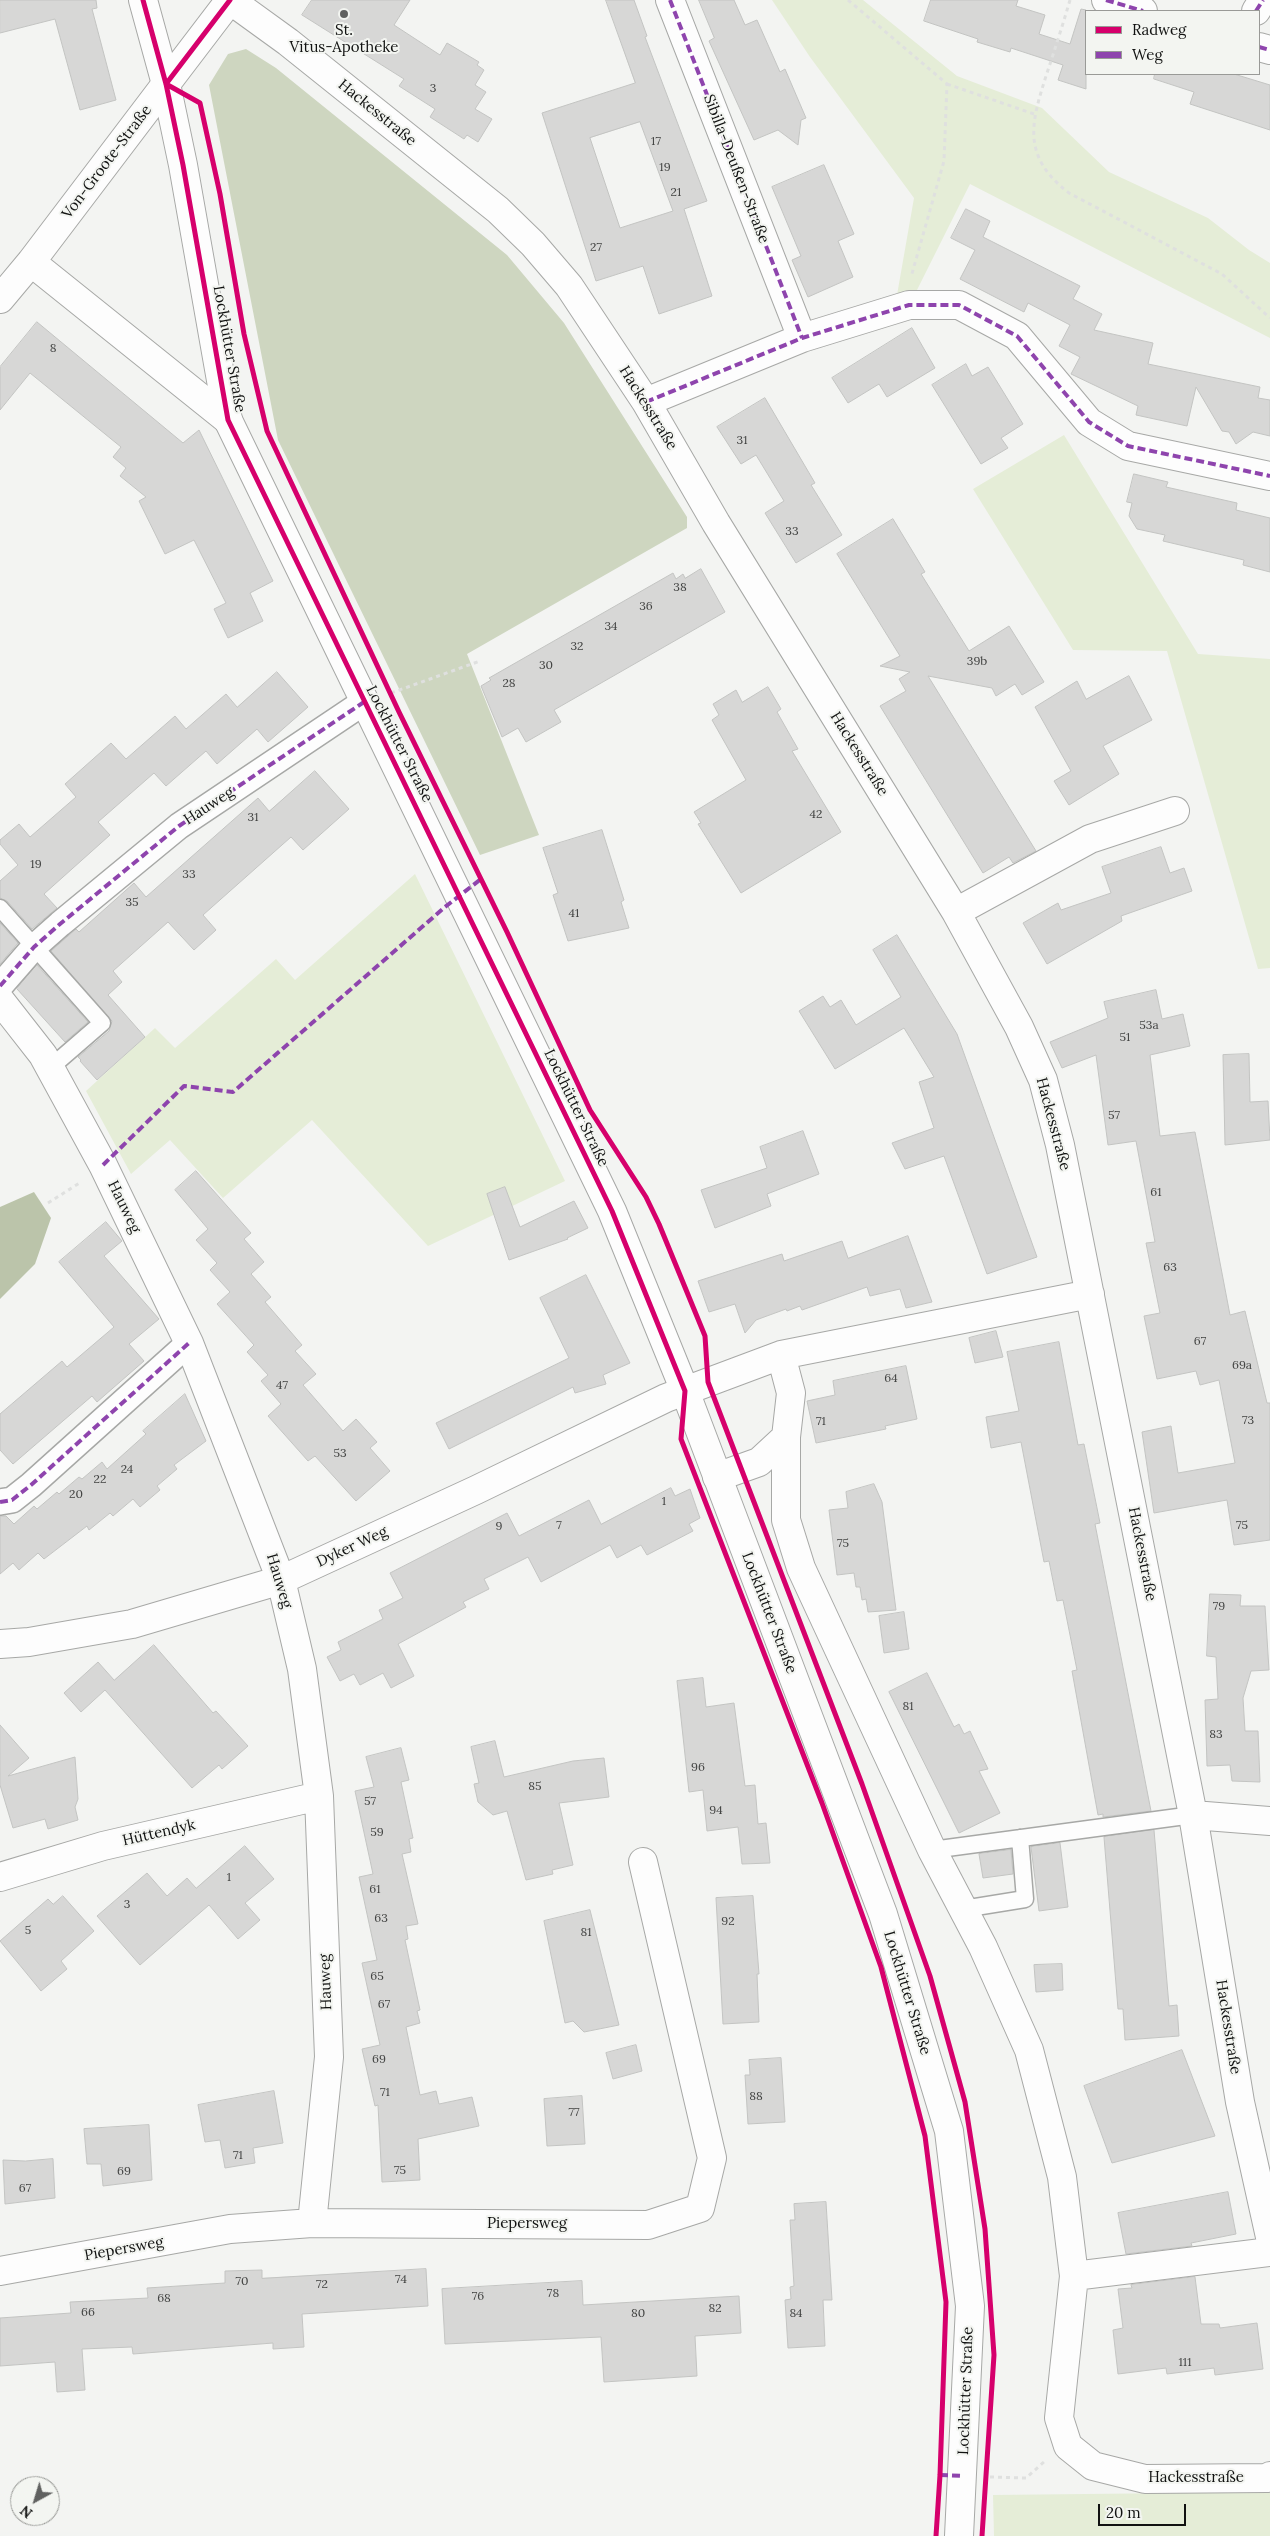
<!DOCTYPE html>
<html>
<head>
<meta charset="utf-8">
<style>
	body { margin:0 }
	#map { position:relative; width:1270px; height:2536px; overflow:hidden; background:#f3f4f2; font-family:Lora,serif }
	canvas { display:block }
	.legend { position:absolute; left:1085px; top:10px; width:175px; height:65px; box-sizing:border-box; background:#f3f5f1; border:1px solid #999a97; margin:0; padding:6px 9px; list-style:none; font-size:15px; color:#111211 }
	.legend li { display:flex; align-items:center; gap:10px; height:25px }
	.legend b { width:25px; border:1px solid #999a97 }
	.north { position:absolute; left:10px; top:2476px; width:50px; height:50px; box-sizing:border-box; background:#f3f5f1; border:1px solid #999a97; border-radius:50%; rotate:219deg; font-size:14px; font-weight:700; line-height:20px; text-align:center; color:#111211 }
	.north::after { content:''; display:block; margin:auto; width:18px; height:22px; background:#606160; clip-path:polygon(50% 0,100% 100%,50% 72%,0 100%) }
	.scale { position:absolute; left:1098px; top:2504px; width:88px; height:22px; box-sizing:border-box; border:2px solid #111211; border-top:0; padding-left:6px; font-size:15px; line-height:18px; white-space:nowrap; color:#111211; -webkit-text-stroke:4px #f3f5f1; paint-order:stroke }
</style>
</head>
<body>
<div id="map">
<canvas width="1270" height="2536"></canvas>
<ul class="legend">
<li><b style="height:6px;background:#d6006c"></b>Radweg</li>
<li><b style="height:6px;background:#8e44ad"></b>Weg</li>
</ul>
<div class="north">N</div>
<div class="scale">20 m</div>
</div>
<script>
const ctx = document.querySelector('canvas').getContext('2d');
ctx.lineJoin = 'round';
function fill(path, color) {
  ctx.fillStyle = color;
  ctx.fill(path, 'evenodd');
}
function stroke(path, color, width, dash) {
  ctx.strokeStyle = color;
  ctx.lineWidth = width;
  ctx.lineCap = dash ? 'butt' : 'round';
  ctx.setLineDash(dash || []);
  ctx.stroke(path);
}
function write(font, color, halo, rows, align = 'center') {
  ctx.font = font + ' Lora,serif';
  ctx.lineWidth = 4;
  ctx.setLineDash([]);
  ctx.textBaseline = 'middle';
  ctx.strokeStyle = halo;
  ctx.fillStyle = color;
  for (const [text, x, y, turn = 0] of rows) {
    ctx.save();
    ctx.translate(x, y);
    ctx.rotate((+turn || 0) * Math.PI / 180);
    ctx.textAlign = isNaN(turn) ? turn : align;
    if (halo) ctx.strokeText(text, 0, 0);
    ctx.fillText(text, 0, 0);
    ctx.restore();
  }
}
fill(new Path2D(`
	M772,0H863L957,76L1042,108L1109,172L1208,218L1249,250L1270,263V338L970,184L917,290L897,295L914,198L810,57Z
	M1064,435L1198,654L1270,659V968L1258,969L1167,651L1073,650L973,489Z
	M415,874L565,1181L428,1246L312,1120L223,1198L170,1140L131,1174L86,1091L155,1028L175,1048L276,959L295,980Z
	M1270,2492V2536H994L993,2495Z`), '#e5edd7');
fill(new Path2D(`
	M246,49L276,68L507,255L564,323L687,517V528L467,654L539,835L480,855L278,440L209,85L228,54Z`), '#ced6c0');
fill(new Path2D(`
	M34,1192L51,1218L35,1264L0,1299V1207Z`), '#bbc4aa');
const building = new Path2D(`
	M0,0H96L97,8L92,9L116,100L80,110L55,19L0,33Z
	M312,0H410L394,25L440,55L447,43L479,62L477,65L484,70L475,85L486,92L475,109L492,119L478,142L467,135L464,139L430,117L435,109L399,86L404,79L302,15Z
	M606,0H634L647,36L645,37L707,201L684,209L712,296L659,314L643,266L596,281L542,113L635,83ZM640,122L673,211L620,228L590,138Z
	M699,0H734L745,25L757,20L780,72L785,69L806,118L801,120L798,145L778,130L754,140L709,41L714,38Z
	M931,0H1018L1016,6L1045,15L1039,34L1070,44L1081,9L1086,10V89L1058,80L1063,65L1011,48L1010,52L977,42L978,39L924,21Z
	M1155,74H1234L1270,85V130L1190,104L1194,92L1154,79Z
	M824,165L854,234L838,241L853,277L808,297L792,260L801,256L772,187Z
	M966,209L990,221L983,237L1080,286L1073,299L1102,314L1094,330L1153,343L1148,364L1260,387L1258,398L1270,400V436L1253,432L1236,444L1229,432L1222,431L1196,387L1187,426L1136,415L1138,406L1071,374L1080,357L1059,346L1070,325L1028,303L1024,312L960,279L975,250L951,238Z
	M37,322L183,443L199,430L273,581L250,593L263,621L228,638L214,609L226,603L194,540L165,554L139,501L146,497L120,476L126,468L113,457L121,447L30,373L0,410V367Z
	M912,328L935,368L887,397L879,384L848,403L832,378Z
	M966,364L972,376L988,367L1023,424L1001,438L1008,448L981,464L932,385Z
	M765,398L815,483L811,485L842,535L796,563L765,513L784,501L756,455L741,464L717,427Z
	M1134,474L1168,482L1166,487L1237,503L1236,510L1270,518V572L1243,565L1244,560L1163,541L1165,535L1137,529L1129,516L1132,503L1127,502Z
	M893,519L925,572L921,574L969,651L1009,626L1044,682L1022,695L1015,684L996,696L992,688L928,676L1036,851L1013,863L1009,857L983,873L880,706L906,691L899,679L910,672L880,666L900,656L837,554Z
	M701,569L725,612L554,710L561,722L526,742L518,728L502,737L481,686L491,680L489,678L673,573L676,579L683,574L685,578Z
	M277,672L308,707L268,742L257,729L217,764L206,751L166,786L154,773L98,822L110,835L44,894L57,908L32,929L7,901L0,898V881L18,865L0,844V840L19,824L30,837L76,797L65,784L111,743L126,759L175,716L186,729L226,694L237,707Z
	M1129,676L1152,720L1103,746L1119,774L1069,805L1054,781L1071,771L1035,707L1077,681L1086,699Z
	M768,687L781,709L777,712L798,749L792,751L841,832L741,893L698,824L701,823L694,812L746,780L712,720L719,715L713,704L736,690L742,702Z
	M315,771L349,809L303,850L291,837L203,915L216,930L194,950L168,922L113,971L122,982L108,995L145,1037L97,1080L80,1061L81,1060L78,1057L109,1031L112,1021L51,951L76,929L79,932L134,883L146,897L258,798L269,811Z
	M602,830L624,900L621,902L629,928L568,941L553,895L558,893L543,848Z
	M1161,847L1170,873L1184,868L1192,891L1121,916L1122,921L1047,964L1023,923L1058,903L1061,910L1111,893L1102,867Z
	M0,923L18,943L0,964Z
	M897,935L957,1034L1037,1257L987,1274L944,1156L905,1169L892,1143L934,1128L919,1082L934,1077L904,1028L835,1069L799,1011L823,996L830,1007L841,1000L856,1025L901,997L873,950Z
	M37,965L88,1022L65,1042L17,989Z
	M1156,990L1162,1019L1183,1014L1190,1046L1150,1055L1160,1136L1195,1132L1230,1315L1245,1311L1267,1403H1270V1540L1234,1545L1227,1500L1154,1513L1142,1432L1171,1426L1178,1473L1235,1463L1219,1380L1200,1385L1196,1371L1157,1379L1144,1316L1160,1313L1146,1243L1155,1242L1136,1141L1108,1145L1096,1055L1062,1068L1050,1042L1108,1018L1104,1002Z
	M1249,1054L1250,1102L1268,1101L1270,1140L1225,1145L1223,1055Z
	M803,1131L819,1174L767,1194L771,1206L715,1228L701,1190L767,1168L760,1147Z
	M196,1171L251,1233L244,1239L264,1262L251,1274L271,1297L265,1302L302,1345L295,1351L316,1374L303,1385L343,1431L356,1419L377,1442L370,1448L390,1471L356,1501L315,1456L308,1461L268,1416L281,1404L261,1381L268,1375L247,1352L254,1345L217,1304L230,1292L210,1270L217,1263L196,1240L208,1229L175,1190Z
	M505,1187L520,1227L574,1201L588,1228L567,1238L568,1239L509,1260L487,1194Z
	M106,1222L122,1241L104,1256L159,1319L129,1344L144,1361L97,1402L92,1396L13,1464L0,1450V1414L62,1361L67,1367L114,1327L59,1262Z
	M908,1236L932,1302L906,1308L900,1289L870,1296L867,1287L802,1310L800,1306L787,1311L786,1309L756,1320L745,1333L735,1304L709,1312L698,1281L782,1254L784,1261L842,1241L848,1258Z
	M586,1275L630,1363L603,1375L606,1384L575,1393L573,1387L449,1449L436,1423L569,1358L540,1298Z
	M996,1331L1003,1357L975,1363L969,1338Z
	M1059,1342L1078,1445L1084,1444L1097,1508L1100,1523L1095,1524L1151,1811L1103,1817V1814L1098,1815L1072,1671L1077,1670L1063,1600L1057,1601L1049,1561L1044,1562L1021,1442L991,1448L986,1417L1019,1411L1007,1352Z
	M906,1366L917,1419L885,1426L886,1429L816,1443L807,1401L835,1395L833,1381Z
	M185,1394L206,1441L174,1465L177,1469L157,1486L160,1490L140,1507L133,1499L113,1516L110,1513L89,1530L87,1526L44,1559L38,1553L19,1570L13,1563L0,1574V1516H6L14,1524L34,1506L37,1509L57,1492L59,1494L79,1477L82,1479L102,1462L107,1469L146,1434L143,1431Z
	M874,1484L882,1502L896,1610L868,1612L866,1599L862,1600L860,1587H856L854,1573L837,1575L829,1510L848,1508L846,1492Z
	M671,1488L675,1496L690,1489L700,1518L689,1524L693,1531L647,1555L641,1545L617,1558L610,1545L541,1582L528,1557L484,1579L489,1589L463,1602L466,1607L398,1644L414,1676L391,1688L383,1673L360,1685L354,1674L340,1681L327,1657L341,1650L338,1642L383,1619L379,1610L403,1598L390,1573L507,1513L519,1536L589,1500L601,1524Z
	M1210,1594L1241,1595L1240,1606H1265L1269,1670L1251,1671L1243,1698L1245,1731H1258L1260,1782L1232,1781L1230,1765L1207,1766L1205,1700L1218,1699L1216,1657L1207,1656Z
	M904,1612L909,1649L884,1653L879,1616Z
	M154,1645L213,1713L216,1711L248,1746L222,1769L219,1765L192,1788L105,1690L81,1712L64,1693L98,1662L114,1680Z
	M927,1673L954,1727L959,1724L964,1734L970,1731L988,1769L979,1771L1000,1813L959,1833L889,1692Z
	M703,1678L706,1707L734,1703L745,1786L755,1785L758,1824L766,1823L770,1863L742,1864L738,1827L707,1831L703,1790L689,1792L677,1681Z
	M0,1725L29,1758L8,1776L75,1757L78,1799L75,1807L78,1820L48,1829L45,1819L13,1828L0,1785Z
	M495,1741L504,1777L573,1761L604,1758L609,1797L559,1803L573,1865L552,1870L553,1874L526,1880L507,1811L493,1815L478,1802L474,1784L479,1783L471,1747Z
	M401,1748L409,1780L401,1782L413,1838L409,1839L411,1852L402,1854L418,1924L406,1926L408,1939L405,1940L420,2010L417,2011L420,2023L406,2027L420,2095L436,2091L439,2104L472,2097L479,2126L418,2139L420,2180L382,2182L378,2105L375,2106L362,2049L380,2045L362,1963L377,1960L359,1877L373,1874L355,1791L374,1787L366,1757Z
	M1154,1830L1169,2006L1177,2005L1179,2036L1125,2040L1123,2009H1118L1104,1837Z
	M1060,1843L1068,1907L1039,1911L1031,1847Z
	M245,1846L274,1879L245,1903L260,1920L238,1939L209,1905L140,1965L97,1916L147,1873L167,1896L187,1878L196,1888Z
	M1011,1850L1013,1874L983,1878L979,1854Z
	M63,1896L94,1931L61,1961L67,1969L41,1991L0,1941L48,1899L53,1904Z
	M753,1896L759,1974H757L759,2022L723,2024L716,1898Z
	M590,1910L619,2025L584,2032L573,2021L565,2023L544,1921Z
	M1062,1964L1063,1990L1036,1992L1034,1965Z
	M636,2045L642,2071L613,2079L606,2053Z
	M1182,2050L1215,2136L1112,2163L1084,2086Z
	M781,2058L785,2122L748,2124L745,2075H750L749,2060Z
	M274,2091L283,2143L253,2148L255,2163L225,2168L220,2140L205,2142L198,2105Z
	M582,2096L585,2144L547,2146L544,2099Z
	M149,2125L152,2180L103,2186L101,2164H87L84,2129Z
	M53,2159L55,2198L5,2204L3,2160L25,2161Z
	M1228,2192L1236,2234L1191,2243L1192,2246L1126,2254L1118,2213Z
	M826,2202L832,2300H823L825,2346L788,2348L785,2300L791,2299L790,2287L794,2286L790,2220H795L794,2204Z
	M426,2269L428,2306L302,2314L304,2347L273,2349V2343L133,2354L132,2347L82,2349L85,2390L57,2392L55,2362L0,2366V2318L71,2313L70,2302L148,2298L147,2288L225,2283V2271L262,2270V2278Z
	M1195,2277L1201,2324H1219L1220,2328L1257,2323L1263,2369L1215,2375L1214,2368L1167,2374L1166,2368L1118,2374L1113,2330L1123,2328L1118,2289L1132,2288L1131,2285Z
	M582,2281L583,2305L739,2296L741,2333L695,2336L697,2376L604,2382L601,2337L445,2344L442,2289Z`);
fill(building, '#d7d7d6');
stroke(building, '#c3c4c2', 1);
const service = new Path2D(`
	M0,908L102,1023L50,1068
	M932,1850L1193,1815
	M963,1909L1025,1899L1020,1838`);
const pedestrian = new Path2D(`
	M0,986L34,947L60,924L179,826L364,702
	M0,1502L12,1500L31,1485L189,1343`);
const minor = new Path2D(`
	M230,0L288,42L498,210L533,244L569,286L646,402L716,523L956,912L1019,1027L1043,1080L1060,1145L1193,1815L1240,2102L1270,2237
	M670,0L802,338
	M1106,0L1143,11
	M1256,11L1263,0
	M1259,47L1270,50
	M31,262L228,420
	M0,299L31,262L166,84
	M646,402L802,338L909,305H959L1017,336L1089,422L1128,446L1270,476
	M956,912L1090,839L1175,811
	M0,1000L43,1055L103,1165L189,1343L281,1580L302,1669L319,1796L329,2057L312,2223
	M781,1355L791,1393L786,1437V1520L801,1568L932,1850L983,1947L1029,2050L1062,2177L1074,2276L1059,2418L1068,2446L1093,2466L1145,2479L1267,2478L1270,2476
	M717,1477L759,1462L786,1437
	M0,1644L29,1642L132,1624L281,1580L476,1490L666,1398L781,1355L1090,1294
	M1193,1815L1270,1821
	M0,1877L103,1846L319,1796
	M0,2271L230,2229L312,2223L648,2225L700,2208L712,2158L643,1862
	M1074,2276L1270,2252`);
const tertiary = new Path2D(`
	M143,0L166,84L183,165L228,420L612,1211L685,1391L883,1914L949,2131L970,2306L959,2536
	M166,84L230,0`);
stroke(service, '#a7a8a6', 19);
stroke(pedestrian, '#a7a8a6', 28);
stroke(minor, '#a7a8a6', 30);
stroke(tertiary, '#a7a8a6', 30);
stroke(new Path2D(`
	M848,0L947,84L944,161L911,277
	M1070,0C1063,24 1055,49 1047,73C1031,123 1021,156 1069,193L1222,274L1270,318
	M947,84L1034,114
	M391,693L480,661
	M48,1203L81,1182
	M990,2477L1026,2478L1045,2461`), '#dfe0df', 3, [4, 4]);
stroke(service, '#fdfdfd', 16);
stroke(pedestrian, '#fdfdfd', 25);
stroke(minor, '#fdfdfd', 28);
stroke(tertiary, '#fdfdfd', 28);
stroke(new Path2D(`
	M670,0L802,338
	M1106,0L1143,11
	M1256,11L1263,0
	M1259,47L1270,50
	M646,402L802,338L909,305H959L1017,336L1089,422L1128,446L1270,476
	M0,986L34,947L60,924L179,826L364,702
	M103,1165L184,1086L233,1092L445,907L481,879
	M0,1502L12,1500L31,1485L189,1343
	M940,2475L963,2476`), '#8e44ad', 4, [8, 4]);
stroke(new Path2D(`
	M143,0L166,84L183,165L228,420L612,1211L685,1391L681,1439L822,1803L881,1967L925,2136L946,2302L940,2475L936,2536
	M166,84L200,103L220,194L244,334L267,431L399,712L507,932L590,1110L646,1197L659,1224L705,1336L708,1382L862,1784L930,1976L965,2102L985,2229L994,2355L982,2536
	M166,84L230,0`), '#d6006c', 5);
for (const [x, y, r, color] of [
	[344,14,5,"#606160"]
]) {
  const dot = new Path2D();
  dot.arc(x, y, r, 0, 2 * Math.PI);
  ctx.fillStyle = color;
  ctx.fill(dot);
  stroke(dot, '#f3f5f1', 2);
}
write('12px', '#424342', null, [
	["3",433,89],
	["17",656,142],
	["19",665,168],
	["21",676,193],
	["27",596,248],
	["8",53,349],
	["31",742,441],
	["33",792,532],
	["38",680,588],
	["36",646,607],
	["34",611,627],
	["32",577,647],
	["39b",977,662],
	["30",546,666],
	["28",509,684],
	["42",816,815],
	["31",253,818],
	["19",36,865],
	["33",189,875],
	["35",132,903],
	["41",574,914],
	["53a",1149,1026],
	["51",1125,1038],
	["57",1114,1116],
	["61",1156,1193],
	["63",1170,1268],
	["67",1200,1342],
	["69a",1242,1366],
	["64",891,1379],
	["47",282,1386],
	["73",1248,1421],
	["71",821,1422],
	["53",340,1454],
	["24",127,1470],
	["22",100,1480],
	["20",76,1495],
	["1",664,1502],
	["7",559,1526],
	["75",1242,1526],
	["9",499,1527],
	["75",843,1544],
	["79",1219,1607],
	["81",908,1707],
	["83",1216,1735],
	["96",698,1768],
	["85",535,1787],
	["57",370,1802],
	["94",716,1811],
	["59",377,1833],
	["1",229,1878],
	["61",375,1890],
	["3",127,1905],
	["63",381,1919],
	["92",728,1922],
	["5",28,1931],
	["81",586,1933],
	["65",377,1977],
	["67",384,2005],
	["69",379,2060],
	["71",385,2093],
	["88",756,2097],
	["77",574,2113],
	["71",238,2156],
	["75",400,2171],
	["69",124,2172],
	["67",25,2189],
	["74",401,2280],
	["70",242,2282],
	["72",322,2285],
	["78",553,2294],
	["76",478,2297],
	["68",164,2299],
	["82",715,2309],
	["66",88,2313],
	["80",638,2314],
	["84",796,2314],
	["111",1185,2363]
]);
write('15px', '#111211', '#f3f5f1', [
	["St.",344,31],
	["Vitus-Apotheke",344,48]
]);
write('15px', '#111211', '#f3f5f1', [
	["Hackesstraße",377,113,39],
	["Von-Groote-Straße",107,162,-53],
	["Sibilla-Deußen-Straße",736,169,69],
	["Lockhütter Straße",229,349,80],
	["Hackesstraße",648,408,58],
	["Lockhütter Straße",399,744,63],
	["Hackesstraße",859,754,58],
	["Hauweg",209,806,-33],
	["Lockhütter Straße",576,1108,64],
	["Hackesstraße",1053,1124,75],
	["Hauweg",124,1207,64],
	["Dyker Weg",352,1547,-25],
	["Hackesstraße",1142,1554,79],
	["Hauweg",279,1581,73],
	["Lockhütter Straße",769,1613,69],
	["Hüttendyk",159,1833,-13],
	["Hauweg",326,1982,-92],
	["Lockhütter Straße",907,1993,73],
	["Hackesstraße",1228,2027,81],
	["Piepersweg",527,2224],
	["Piepersweg",124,2249,-10],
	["Lockhütter Straße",966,2391,-88],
	["Hackesstraße",1196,2478]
]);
</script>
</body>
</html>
